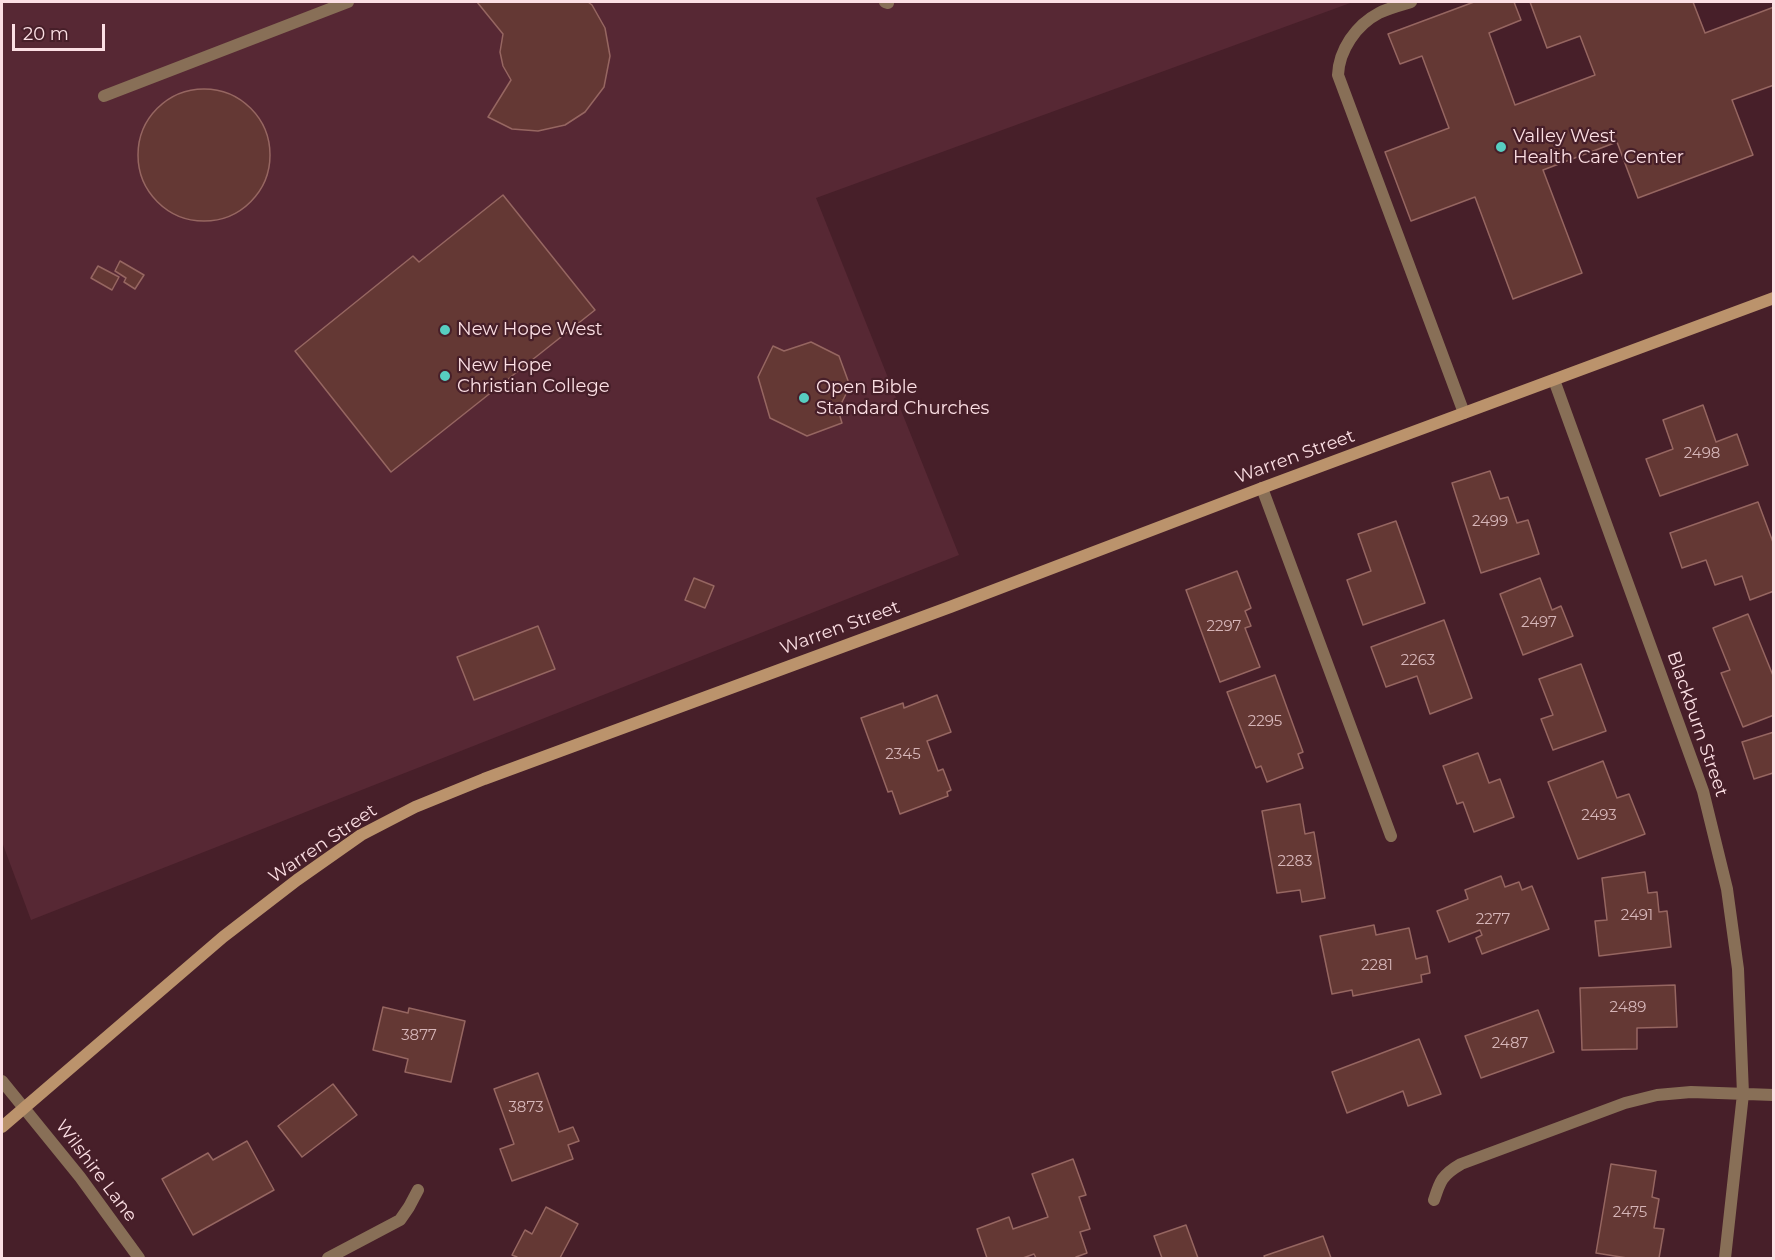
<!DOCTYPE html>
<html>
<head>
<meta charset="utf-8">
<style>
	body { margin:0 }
	#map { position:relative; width:1775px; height:1260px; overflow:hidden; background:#471f29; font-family:Montserrat,sans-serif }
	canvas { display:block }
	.frame { position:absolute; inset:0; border:3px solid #fcdfe4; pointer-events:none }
	.scale { position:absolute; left:12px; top:24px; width:93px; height:27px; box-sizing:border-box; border:3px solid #fcdfe4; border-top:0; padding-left:8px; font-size:18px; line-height:21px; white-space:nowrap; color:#fcdfe4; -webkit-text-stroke:4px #471f29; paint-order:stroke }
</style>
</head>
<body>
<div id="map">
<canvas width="1775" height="1260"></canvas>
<div class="frame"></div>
<div class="scale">20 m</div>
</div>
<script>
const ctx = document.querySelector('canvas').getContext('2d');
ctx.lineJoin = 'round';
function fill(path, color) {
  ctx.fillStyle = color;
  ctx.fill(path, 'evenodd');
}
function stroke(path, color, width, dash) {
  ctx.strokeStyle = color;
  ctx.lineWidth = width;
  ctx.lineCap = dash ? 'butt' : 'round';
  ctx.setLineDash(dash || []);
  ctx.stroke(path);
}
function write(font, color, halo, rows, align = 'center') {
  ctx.font = font + ' Montserrat,sans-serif';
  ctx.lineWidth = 4.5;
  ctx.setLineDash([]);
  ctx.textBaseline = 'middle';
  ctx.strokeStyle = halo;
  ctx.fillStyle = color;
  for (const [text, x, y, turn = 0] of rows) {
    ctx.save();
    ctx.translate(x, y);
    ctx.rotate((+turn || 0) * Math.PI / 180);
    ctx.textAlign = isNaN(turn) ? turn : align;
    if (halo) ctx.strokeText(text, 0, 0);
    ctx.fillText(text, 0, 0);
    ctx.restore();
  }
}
fill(new Path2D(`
	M2,2H1353L816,198L959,555L31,920L2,842Z`), '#572834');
const building = new Path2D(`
	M477,2H588L592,5L605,28L610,56L604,87L585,112L565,125L538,131L512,129L488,117L511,80L503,66L500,52L503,34Z
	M1474,2H1514L1521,20L1489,33L1515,105L1595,75L1580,36L1547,48L1530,2H1693L1705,33L1774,7V85L1732,100L1753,155L1638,198L1617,142L1543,170L1582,273L1513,299L1475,197L1411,221L1385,152L1449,128L1422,56L1400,64L1388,34Z
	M138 155a66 66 0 1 1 132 0a66 66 0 1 1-132 0Z
	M503,195L595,310L391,472L295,351L413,256L419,262Z
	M120,261L144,275L135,289L124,282L126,278L115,271Z
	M98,266L119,277L112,290L91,278Z
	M811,342L839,356L850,386L838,410L842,423L807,436L770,418L758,377L773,346L784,351Z
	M1703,405L1716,442L1737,434L1748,465L1660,496L1646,459L1673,449L1663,420Z
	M1490,471L1500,499L1508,497L1517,523L1528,520L1539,554L1481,573L1452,483Z
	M1758,502L1774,545V591L1750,600L1742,576L1715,585L1706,560L1682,568L1670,533Z
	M1396,521L1425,603L1363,625L1347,580L1371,571L1358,534Z
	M1237,571L1251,608L1245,611L1251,626L1245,628L1260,667L1220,682L1186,590Z
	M694,578L714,586L705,608L685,600Z
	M1540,578L1552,610L1561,606L1573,636L1523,655L1500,594Z
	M1748,614L1774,678V715L1743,727L1721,673L1730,670L1713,628Z
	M1444,620L1472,698L1430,714L1417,676L1386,687L1371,647Z
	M538,626L555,669L474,700L457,657Z
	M1581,664L1606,731L1553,750L1541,719L1553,715L1539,679Z
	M1275,675L1303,752L1298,754L1303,768L1267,782L1261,766L1256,768L1227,692Z
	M937,695L951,732L927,741L938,771L943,769L951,790L947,792L948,796L900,814L892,791L888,792L861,718L903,703L904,708Z
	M1774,732V776L1773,773L1754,779L1742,742Z
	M1478,753L1489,783L1500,779L1514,817L1474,832L1463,802L1457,804L1443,766Z
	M1603,761L1617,798L1629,794L1645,834L1578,859L1548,782Z
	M1300,804L1305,834L1314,832L1325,898L1302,902L1300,890L1277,893L1262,811Z
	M1645,872L1648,893L1657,892L1659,912L1667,911L1671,947L1599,956L1595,921L1607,920L1602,878Z
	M1501,876L1505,887L1519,882L1522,890L1532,886L1549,929L1482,954L1476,938L1482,935L1480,930L1449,942L1437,911L1468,899L1465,890Z
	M1374,925L1376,935L1409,928L1416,959L1427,956L1430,973L1421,975L1422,982L1353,996L1352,990L1332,994L1320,936Z
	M1675,985L1677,1027L1637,1028V1049L1582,1050L1580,988Z
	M383,1007L408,1013L409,1008L465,1021L451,1082L405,1072L408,1059L373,1050Z
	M1538,1010L1554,1052L1481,1078L1465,1036Z
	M1419,1039L1441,1094L1408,1106L1403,1091L1347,1113L1332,1072Z
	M538,1073L559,1132L573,1127L579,1141L568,1145L573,1159L512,1181L500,1149L514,1144L494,1089Z
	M333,1084L357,1115L302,1157L278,1126Z
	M247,1141L274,1190L193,1235L162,1179L208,1153L213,1160Z
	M1073,1159L1086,1195L1079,1197L1090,1229L1080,1232L1087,1253L1076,1257L1077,1258H1036L1034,1254L1023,1258H987L977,1229L1009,1217L1013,1229L1048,1217L1032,1174Z
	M1611,1164L1656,1171L1652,1197L1659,1199L1654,1228L1664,1229L1659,1258H1627L1596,1253Z
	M546,1207L578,1224L560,1258H516L517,1257L512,1255L525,1230L532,1234Z
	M1186,1225L1198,1258H1162L1154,1236Z
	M1323,1236L1331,1258H1265L1264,1256Z`);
fill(building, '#643834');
stroke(building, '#966661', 1.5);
stroke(new Path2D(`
	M885,2L888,3
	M1411,2C1401,5 1389,8 1379,13C1356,25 1339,50 1338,75L1464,413
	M104,96L348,2`), '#886f57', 12);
stroke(new Path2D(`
	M1554,380L1703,791L1727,889L1738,969L1743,1094L1725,1258
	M1262,488L1391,836
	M2,1081L80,1177L139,1258
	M1434,1200C1440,1181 1442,1175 1461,1164L1625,1103L1657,1095L1691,1092L1774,1095
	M328,1258L400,1220L409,1207L418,1190`), '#886f57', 12);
stroke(new Path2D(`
	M2,1127L223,937L297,880L361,835L415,807L484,779L950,607L1262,488L1774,298`), '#bb936c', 12);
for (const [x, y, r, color] of [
	[1501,147,6,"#57cec1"],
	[445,330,6,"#57cec1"],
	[445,376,6,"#57cec1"],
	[804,398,6,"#57cec1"]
]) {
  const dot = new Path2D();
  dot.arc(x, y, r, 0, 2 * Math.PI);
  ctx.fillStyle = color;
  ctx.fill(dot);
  stroke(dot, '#471f29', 2);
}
write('15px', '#d6b5b8', null, [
	["2498",1702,454],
	["2499",1490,522],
	["2497",1539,623],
	["2297",1224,627],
	["2263",1418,661],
	["2295",1265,722],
	["2345",903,755],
	["2493",1599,816],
	["2283",1295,862],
	["2491",1637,916],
	["2277",1493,920],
	["2281",1377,966],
	["2489",1628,1008],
	["3877",419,1036],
	["2487",1510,1044],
	["3873",526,1108],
	["2475",1630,1213]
]);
write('18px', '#fcdfe4', '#471f29', [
	["Valley West",1513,137],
	["Health Care Center",1513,158],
	["New Hope West",457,330],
	["New Hope",457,366],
	["Christian College",457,387],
	["Open Bible",816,388],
	["Standard Churches",816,409]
], 'left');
write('18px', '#fcdfe4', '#471f29', [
	["Warren Street",1295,457,-20],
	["Warren Street",840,628,-20],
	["Blackburn Street",1697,724,71],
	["Warren Street",323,844,-34],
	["Wilshire Lane",96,1171,53]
]);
</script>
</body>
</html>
